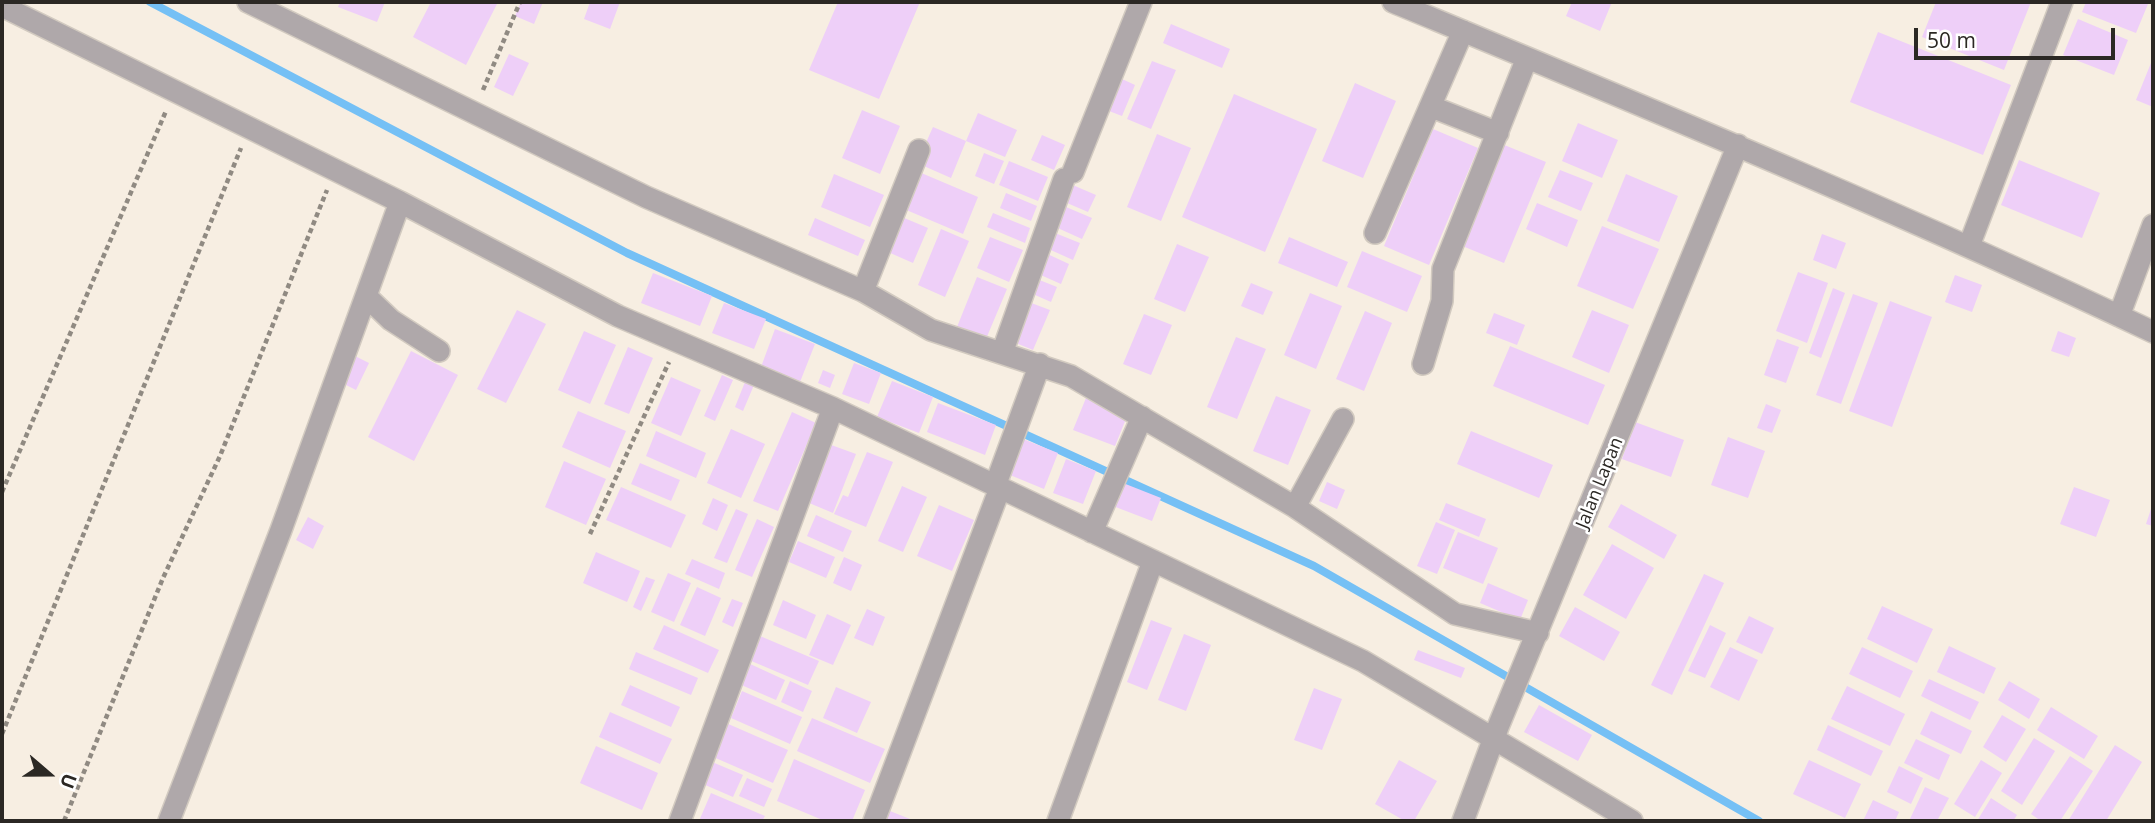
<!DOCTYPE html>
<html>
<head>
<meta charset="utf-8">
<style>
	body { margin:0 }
	#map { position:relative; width:2155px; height:823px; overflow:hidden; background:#f7eee2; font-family:"Open Sans",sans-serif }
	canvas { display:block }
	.frame { position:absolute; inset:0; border:4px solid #2b2824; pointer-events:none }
	.north { position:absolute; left:14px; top:739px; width:70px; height:70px; -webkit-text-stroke:5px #fff; paint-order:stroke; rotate:110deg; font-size:19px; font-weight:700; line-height:28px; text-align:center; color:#2b2824 }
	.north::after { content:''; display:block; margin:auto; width:24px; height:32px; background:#2b2824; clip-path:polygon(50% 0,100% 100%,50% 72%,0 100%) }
	.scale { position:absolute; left:1914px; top:28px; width:201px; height:32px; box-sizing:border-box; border:4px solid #2b2824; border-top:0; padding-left:9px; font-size:21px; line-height:24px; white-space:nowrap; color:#2b2824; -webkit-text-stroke:5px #fff; paint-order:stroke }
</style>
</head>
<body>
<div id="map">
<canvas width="2155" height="823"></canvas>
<div class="frame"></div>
<div class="north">U</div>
<div class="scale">50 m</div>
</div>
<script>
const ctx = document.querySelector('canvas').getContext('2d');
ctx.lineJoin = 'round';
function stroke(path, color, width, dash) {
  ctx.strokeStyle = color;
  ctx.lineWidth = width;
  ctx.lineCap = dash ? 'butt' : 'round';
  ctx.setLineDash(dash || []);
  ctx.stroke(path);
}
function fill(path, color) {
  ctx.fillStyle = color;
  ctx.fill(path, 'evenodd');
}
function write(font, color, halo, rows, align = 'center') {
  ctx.font = font + ' "Open Sans",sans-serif';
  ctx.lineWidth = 5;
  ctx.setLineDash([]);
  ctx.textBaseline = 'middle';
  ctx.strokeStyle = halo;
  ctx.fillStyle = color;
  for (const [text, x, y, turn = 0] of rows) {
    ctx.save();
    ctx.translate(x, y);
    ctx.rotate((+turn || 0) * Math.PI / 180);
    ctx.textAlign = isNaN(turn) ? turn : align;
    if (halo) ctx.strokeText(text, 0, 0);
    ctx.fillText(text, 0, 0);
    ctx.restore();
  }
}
stroke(new Path2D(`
	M150,2L627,253L1314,566L1759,821`), '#75c0f5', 8);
fill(new Path2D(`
	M340,2H385L377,22L338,7Z
	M431,2H498L466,65L413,37Z
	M521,2H543L534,24L515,16Z
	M590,2H620L610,29L584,19Z
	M838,2H920L879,99L809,70Z
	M1572,2H1612L1600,31L1566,16Z
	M1936,2H2031L2004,70L1922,37Z
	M2086,2H2143L2148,4L2136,33L2082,12Z
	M2078,19L2128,40L2114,75L2063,55Z
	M1171,24L1230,49L1222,68L1163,43Z
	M1878,32L2011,85L1983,155L1850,102Z
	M509,54L529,63L513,96L494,87Z
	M2153,58V107L2136,100Z
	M1152,61L1176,70L1151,129L1127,119Z
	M1122,79L1135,85L1122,116L1109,111Z
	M1355,83L1396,101L1363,178L1322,161Z
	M1234,94L1317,129L1265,252L1182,217Z
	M862,110L900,126L880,174L842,158Z
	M978,113L1017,130L1005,157L966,141Z
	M1578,123L1618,140L1602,178L1562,161Z
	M933,127L966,141L951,178L917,163Z
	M1433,129L1478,148L1429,265L1384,246Z
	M1157,134L1191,148L1161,221L1127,207Z
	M1042,135L1065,145L1054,170L1031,160Z
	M1497,142L1546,162L1504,263L1455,243Z
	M984,153L1004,161L994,184L975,176Z
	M2019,160L2100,193L2082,238L2001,205Z
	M1009,161L1048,177L1038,201L999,185Z
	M1560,170L1593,183L1581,211L1548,197Z
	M919,172L978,197L963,234L904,209Z
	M834,174L884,195L870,227L821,207Z
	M1626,174L1678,196L1659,242L1607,221Z
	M1068,183L1096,195L1088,212L1060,200Z
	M1006,193L1037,206L1031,221L1000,208Z
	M1537,203L1578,220L1567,247L1526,229Z
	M1059,204L1092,218L1082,239L1051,225Z
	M993,213L1030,228L1025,243L987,227Z
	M902,217L928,228L913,263L888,252Z
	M815,218L865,240L858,256L808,235Z
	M1602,226L1659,249L1633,309L1577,286Z
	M941,229L969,241L945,297L918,285Z
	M1050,231L1080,243L1073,260L1044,247Z
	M1822,234L1846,243L1836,269L1813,260Z
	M990,237L1023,250L1009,282L977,268Z
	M1289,237L1348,262L1337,287L1278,263Z
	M1177,244L1209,257L1185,312L1154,299Z
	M1041,251L1069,264L1061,284L1034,272Z
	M1362,251L1422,276L1407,312L1347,287Z
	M1798,272L1828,283L1807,343L1776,331Z
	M653,273L712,296L700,326L641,303Z
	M1955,275L1982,285L1972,312L1945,302Z
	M977,277L1007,289L986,339L957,327Z
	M1032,277L1057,287L1051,302L1026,291Z
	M1251,283L1273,292L1263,315L1241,306Z
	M1833,288L1845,293L1821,358L1809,353Z
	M1310,293L1342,306L1316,369L1284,355Z
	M1853,294L1878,303L1841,404L1816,395Z
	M1026,301L1050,310L1033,350L1011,341Z
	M1890,301L1932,317L1892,427L1849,411Z
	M724,303L766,319L754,349L712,333Z
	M517,310L546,324L506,403L477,389Z
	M1592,310L1629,325L1609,373L1572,357Z
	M1365,311L1392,323L1364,391L1336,379Z
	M1494,313L1525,325L1517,345L1486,333Z
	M1144,314L1172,325L1151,375L1123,364Z
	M775,329L815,344L800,382L761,367Z
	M584,331L616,345L590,404L558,390Z
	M2058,331L2076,338L2069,357L2051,351Z
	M1236,337L1266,349L1237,419L1207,407Z
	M1777,339L1799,347L1786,383L1764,375Z
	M1510,346L1605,385L1588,425L1493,386Z
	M628,347L653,358L629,414L604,404Z
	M411,351L458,375L414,461L368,437Z
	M353,355L369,363L356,390L340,382Z
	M854,363L881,373L869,404L842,394Z
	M823,370L835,375L830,388L818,383Z
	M722,375L733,380L715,421L704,416Z
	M671,377L701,390L681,436L651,423Z
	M892,381L933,397L919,433L877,417Z
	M745,382L754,385L743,411L735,407Z
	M1276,396L1311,410L1288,465L1253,451Z
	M1086,398L1128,414L1115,446L1073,430Z
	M938,403L996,425L985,455L927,432Z
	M1766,404L1781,410L1772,433L1757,428Z
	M578,411L626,431L610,468L562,447Z
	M792,412L816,423L778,511L753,501Z
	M1635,422L1684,440L1671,477L1622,459Z
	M731,429L765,444L741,498L707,483Z
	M656,431L706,453L696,478L646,456Z
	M1471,431L1553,465L1539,498L1457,464Z
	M1728,437L1765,451L1748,498L1711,485Z
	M1023,439L1058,453L1044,489L1010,475Z
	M823,442L856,454L833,513L802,500Z
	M867,452L893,462L866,527L834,514L843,495L848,497Z
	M1066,459L1096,471L1083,504L1053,493Z
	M564,461L606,479L586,525L545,507Z
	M640,463L680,480L671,501L631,484Z
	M1327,482L1345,490L1337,509L1319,501Z
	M1123,483L1161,498L1152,521L1113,506Z
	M902,486L927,497L903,552L878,541Z
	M621,487L686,515L671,548L606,520Z
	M2074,487L2110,500L2096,537L2060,524Z
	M713,498L728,505L717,531L702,524Z
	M1446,503L1486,519L1479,537L1439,520Z
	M2153,503V526L2146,524Z
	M1621,504L1677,535L1664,559L1608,527Z
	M939,505L974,520L952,571L917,556Z
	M736,509L748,514L727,563L714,558Z
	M816,515L852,531L843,552L807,536Z
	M308,517L324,526L313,549L296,540Z
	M757,519L774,527L752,577L735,570Z
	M1436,522L1455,530L1437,574L1417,566Z
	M1458,532L1498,548L1483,584L1443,568Z
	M798,541L835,557L826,578L789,562Z
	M1612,544L1654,568L1626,619L1583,595Z
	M596,552L640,571L627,602L583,583Z
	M844,557L862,565L851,591L833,583Z
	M692,559L725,573L719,589L685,574Z
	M668,573L691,583L674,622L651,612Z
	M1704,574L1724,583L1672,695L1651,685Z
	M646,577L655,580L641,611L633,607Z
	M1488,583L1528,600L1520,620L1480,603Z
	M697,587L721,598L705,636L680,625Z
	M732,599L743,603L733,627L722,622Z
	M783,600L816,615L806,639L773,625Z
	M1882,606L1933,629L1917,663L1867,639Z
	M1575,607L1620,632L1604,661L1559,636Z
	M867,609L885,617L873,646L854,638Z
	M827,614L851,625L833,665L809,655Z
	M1749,616L1774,628L1762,654L1736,642Z
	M1151,620L1172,628L1147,690L1127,682Z
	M664,625L719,650L708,673L653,649Z
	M1710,625L1726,633L1705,678L1688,671Z
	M1184,634L1211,645L1186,711L1158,700Z
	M760,636L819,661L808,685L749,660Z
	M1949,646L1996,668L1984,694L1937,672Z
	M1730,647L1758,660L1739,701L1710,687Z
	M1862,647L1913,671L1900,698L1849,674Z
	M1418,650L1465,668L1461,678L1414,660Z
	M636,652L698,678L691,695L629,669Z
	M748,663L785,680L776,700L739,684Z
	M1929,679L1979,702L1970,720L1921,696Z
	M790,681L812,691L803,712L781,702Z
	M2009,681L2040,699L2029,719L1998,700Z
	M630,685L680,707L671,727L621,705Z
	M1847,686L1905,714L1890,746L1831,719Z
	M836,687L871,702L857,733L823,718Z
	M1314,688L1342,699L1322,750L1294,740Z
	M742,691L802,717L790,744L731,718Z
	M1539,705L1592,735L1578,761L1524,732Z
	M2051,707L2098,736L2084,759L2037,730Z
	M1931,711L1972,731L1961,754L1920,734Z
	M610,712L672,739L660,764L599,737Z
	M2002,715L2026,729L2006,762L1983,747Z
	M812,718L885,749L870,783L797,751Z
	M726,723L788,750L773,783L711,756Z
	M1828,725L1883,751L1871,776L1817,750Z
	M2034,738L2055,751L2022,805L2001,791Z
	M1916,739L1950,755L1939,780L1904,763Z
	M2115,745L2142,762L2106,821H2068Z
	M596,746L658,773L642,810L580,783Z
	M2070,756L2093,771L2060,821H2041L2031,814Z
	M705,759L743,775L733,797L696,781Z
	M794,759L865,790L852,821H825L777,801Z
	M1399,760L1437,781L1414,821H1405L1375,804Z
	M1809,760L1861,784L1845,818L1793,794Z
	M1981,760L2002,773L1975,817L1954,804Z
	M1899,766L1923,778L1911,804L1887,792Z
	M747,778L772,789L764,807L739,796Z
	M1925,787L1949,798L1937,821H1909Z
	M711,793L765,816L762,821H699Z
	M1991,798L2017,815L2013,821H1977Z
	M1873,800L1899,812L1895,821H1863Z
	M890,811L915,821H886Z`), '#eecff8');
const minor = new Path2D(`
	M248,2L646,197L863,291L931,330L1071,376L1295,507L1455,614L1538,633
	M1393,2C1648,108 1903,213 2153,332
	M2,6L400,202L618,316L833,408L1363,661L1632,821
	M1432,107L1498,133
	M1073,172L1141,2
	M1375,233L1463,31
	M1969,246L2062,2
	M863,291L919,150
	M366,296L391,320L439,351
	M2119,316L2153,225
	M1002,353L1064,179
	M1423,364L1442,301L1443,269L1527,58
	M995,486L1040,364
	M1295,507L1343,419
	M1092,532L1142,417
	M169,821L281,530L400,202
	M680,821L833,408
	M874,821L1000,488
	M1058,821L1153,561
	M1463,821L1498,727L1738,145`);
stroke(minor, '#d2cac0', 24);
stroke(new Path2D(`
	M483,90L520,2
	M2,492L166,111
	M590,534L669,362
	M2,734L241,148
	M64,821L163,578L220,456L327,190`), '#908a82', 4.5, [5, 3.5]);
stroke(minor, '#afa8aa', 21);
write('18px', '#2b2824', '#fff', [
	["Jalan Lapan",1600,483,-68]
]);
</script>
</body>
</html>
